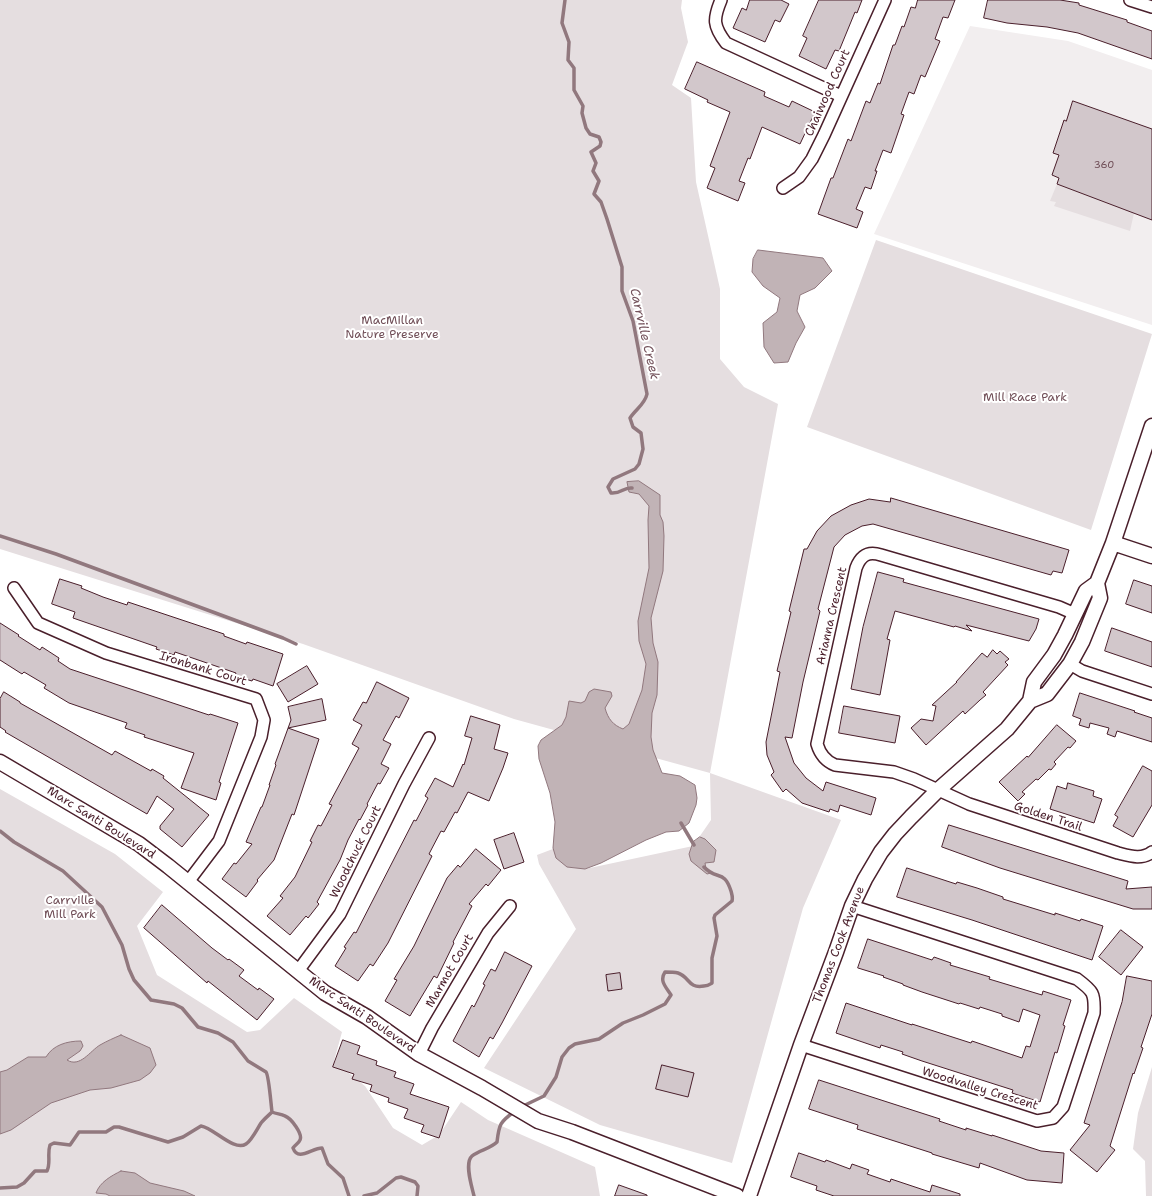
<!DOCTYPE html>
<html>
<head>
<meta charset="utf-8">
<style>
	body { margin:0 }
	canvas { display:block; background:#fff }
</style>
</head>
<body>
<canvas width="1152" height="1196"></canvas>
<script>
const ctx = document.querySelector('canvas').getContext('2d');
ctx.lineJoin = 'round';
function fill(path, color) {
  ctx.fillStyle = color;
  ctx.fill(path, 'evenodd');
}
function stroke(path, color, width, dash) {
  ctx.strokeStyle = color;
  ctx.lineWidth = width;
  ctx.lineCap = dash ? 'butt' : 'round';
  ctx.setLineDash(dash || []);
  ctx.stroke(path);
}
function write(font, color, halo, rows, align = 'center') {
  ctx.font = font + ' "Shantell Sans",sans-serif';
  ctx.lineWidth = 4;
  ctx.setLineDash([]);
  ctx.textBaseline = 'middle';
  ctx.strokeStyle = halo;
  ctx.fillStyle = color;
  for (const [text, x, y, turn = 0] of rows) {
    ctx.save();
    ctx.translate(x, y);
    ctx.rotate((+turn || 0) * Math.PI / 180);
    ctx.textAlign = isNaN(turn) ? turn : align;
    if (halo) ctx.strokeText(text, 0, 0);
    ctx.fillText(text, 0, 0);
    ctx.restore();
  }
}
fill(new Path2D(`
	M970,26L1068,41L1152,70V325L874,234Z`), '#f2eeef');
fill(new Path2D(`
	M0,0H682L681,8L688,42L672,85L691,98L696,182L720,289V359L744,387L778,404L710,773L841,820L803,908L732,1163L600,1125L484,1068L576,929L539,864L537,855L566,844L585,869L693,846L711,820L710,773L514,719L303,644L0,549Z
	M1057,184L1134,213L1130,231L1054,206L1056,202L1050,201Z
	M876,240L1152,334L1091,530L807,427Z
	M0,789L115,854L163,892L137,926L157,975L247,1032L260,1030L294,998L342,1032L334,1061L365,1086L393,1128L422,1145L439,1135L461,1102L488,1120L595,1167L600,1196H0Z
	M1152,1067V1196H1146L1145,1161L1133,1149L1138,1113Z`), '#e5dee0');
const water = new Path2D(`
	M758,250L823,258L832,271L815,288L800,295L797,311L805,327L796,343L788,362L774,363L764,347L763,323L777,312L780,298L763,286L752,272L753,259Z
	M639,481L660,495V515L663,522L664,536L663,571L651,618L653,643L658,662L657,695L652,713L651,737L653,750L662,773L680,776L695,785L697,798L696,805L689,823L679,831L666,832L646,840L601,863L585,869L567,867L556,858L553,848L555,822L550,793L539,759L538,746L541,740L562,725L566,717L569,701L581,703L585,701L589,692L594,689L611,692L612,696L605,708C608,719 613,725 623,729L629,724L642,690L646,664L639,641L638,621L649,568L648,520L649,506L639,494L629,492L627,482Z
	M700,837L705,839L716,850L714,862L705,863L706,869L711,873L707,874L691,861L689,854L693,842Z
	M121,1035L150,1048L156,1065L150,1073L140,1080L111,1088L90,1090L51,1103L11,1130L0,1134V1072L7,1070L28,1057H46C53,1045 67,1041 81,1041L83,1046L80,1051L67,1060C80,1068 90,1051 100,1045C107,1041 114,1038 121,1035Z
	M121,1171L135,1173L150,1183L184,1191L195,1196H110L106,1194L96,1193C100,1182 111,1176 121,1171Z`);
fill(water, '#c1b3b6');
stroke(water, '#91787e', 1);
stroke(new Path2D(`
	M565,0L562,23L569,42L568,60L574,68V90L583,106L582,113L586,128L590,134L599,137L601,142L600,146L591,152L596,163L593,171L599,181L594,194L601,202L607,219L622,267V291L633,321L647,394C645,404 636,409 630,418L633,427L641,433L643,449L639,464L635,469L613,479L608,487L611,493C622,494 623,487 632,488
	M0,536L56,554L283,638L296,644
	M681,823L694,845
	M0,831L14,842L63,871L102,907L122,945L129,969L134,980L151,1000L174,1004L182,1008L198,1027L218,1033L233,1042L248,1061L266,1072C269,1076 271,1105 272,1112
	M521,1107L544,1096L556,1077L562,1057L569,1048L575,1044L599,1039L623,1023L643,1015L665,1004L671,995C666,987 659,981 665,972C669,972 674,972 678,973C690,977 688,989 704,986C708,986 709,985 712,983V958L717,936L714,918L715,915L732,901C733,897 732,895 731,891C724,869 717,881 704,867
	M272,1112C277,1114 281,1114 285,1116C291,1118 303,1134 300,1140C299,1143 295,1145 293,1148C298,1162 312,1148 322,1148L328,1164L343,1178L349,1196
	M0,1188L17,1187L24,1183L35,1171H47C51,1163 47,1154 50,1145L54,1143L70,1145L79,1132H106L114,1127H119L168,1142L183,1137L201,1126C214,1128 234,1152 246,1144C252,1140 257,1129 261,1123C264,1119 268,1116 272,1112
	M364,1196L377,1193L396,1178L401,1177L415,1182L418,1186L417,1196
	M474,1196C472,1187 464,1163 472,1156C479,1150 490,1149 497,1142C499,1124 500,1122 515,1111`), '#91787e', 3.5);
const building = new Path2D(`
	M750,0H781L789,4L780,22L775,20L765,42L733,28L742,8L746,10Z
	M819,0H862L857,13L855,12L839,51L835,50L826,69L799,56L807,38L803,36Z
	M918,0H955L948,18L943,17L935,39L940,41L925,77L921,75L914,94L909,92L901,114L904,115L891,153L883,150L875,171H877L871,189L865,187L856,209L863,212L857,228L818,214L831,178H833L848,139L851,141L866,101L870,103L878,83L880,84L893,45H895L902,26L904,27L911,7L915,8Z
	M988,0H1060L1079,3V5L1127,20V22L1152,31V59L1078,33L1047,27L1007,23L984,18Z
	M697,62L765,92L764,96L789,107L792,101L815,112L800,144L762,127L750,159L748,158L739,181L745,183L738,201L707,188L715,168L710,166L730,112L707,102L708,100L685,89Z
	M1073,101L1152,129V220L1057,184L1059,178L1052,175L1059,155L1053,153L1064,120L1066,121Z
	M891,498L1069,550L1062,573L1053,571L1051,575L873,524L862,526L845,535L834,547L818,609L820,611L803,682L792,738L785,737L794,763L806,778L823,791L826,782L876,798L871,815L840,805L838,812L830,809L829,812L802,803L786,789L783,792L771,775L774,772L767,755L766,742L780,672L777,671L791,612L789,611L804,549H807L817,531L831,516L851,505L869,499L890,502Z
	M878,572L904,579L903,582L1039,619L1036,629L1029,641L966,625L972,631L955,626L954,627L895,611L887,639L890,640L880,695L851,689L863,627Z
	M60,579L82,586L81,588L103,597L127,605L128,602L224,634V636L246,644L247,642L283,654L273,686L253,679L252,681L235,676L236,673L175,652L174,655L156,649L157,647L73,618L75,612L52,604Z
	M1134,580L1152,586V613L1126,604Z
	M0,623L19,635L18,636L40,650L42,647L59,658L58,661L70,669L209,715L210,714L238,723L219,782L221,783L216,800L181,788L194,753L144,737L145,735L125,728L127,723L69,703L44,688L46,685L24,672L22,674L0,660Z
	M1112,628L1152,642V667L1105,651Z
	M993,650L997,654L1000,651L1009,659L1005,662L1008,665L983,692L986,695L980,700L965,714L963,711L926,745L911,728L921,719L933,721L936,706L932,705L957,682H956L982,653L987,657Z
	M307,666L318,684L288,702L277,684Z
	M377,682L409,698L399,718L396,716L383,740L391,744L381,764L389,768L380,784L378,783L367,804L368,805L360,820L359,819L348,840L340,860L317,902L319,904L308,918L306,916L290,935L267,916L283,898L280,896L295,877L312,842L310,841L318,825L321,826L332,805L329,804L359,748L352,744L362,725L353,720L363,702L366,703Z
	M4,692L20,702V703L112,755L115,751L151,771L152,769L164,776L163,778L209,815L182,847L160,829V826L174,809L157,796L147,814L5,732L6,731L0,727V699Z
	M1080,693L1135,711L1134,712L1152,718V742L1117,731L1115,737L1107,734L1109,728L1090,723L1089,728L1079,725L1081,719L1073,716Z
	M322,699L326,720L288,728L319,739L294,815L292,814L274,860L257,880L258,881L246,897L222,879L234,863L236,864L252,844L246,842L261,807H262L270,785H269L276,765L275,764L291,720L288,707Z
	M844,706L900,716L895,743L839,733Z
	M471,716L500,725L494,749L508,753L503,768L489,801L468,792L457,813L455,812L444,832L441,831L429,854L432,856L388,943L373,966L370,964L358,981L335,966L346,948L344,947L354,932L356,933L414,820L416,821L428,798L425,796L435,778L453,787L463,764L464,765L472,738L465,736Z
	M1057,725L1076,741L1070,748L1068,747L1054,762L1056,764L1051,770L1049,769L1038,780L1036,779L1022,792L1025,794L1018,801L999,782L1027,756L1028,757Z
	M1143,766L1152,771V805L1133,837L1113,826L1118,817L1115,815Z
	M1068,783L1094,791L1093,796L1102,799L1094,823L1050,809L1057,786L1066,789Z
	M949,825L1128,881L1126,889L1152,887V909H1133L1000,868L942,847Z
	M514,833L524,862L504,869L494,840Z
	M476,849L501,870L488,886L486,884L469,904L472,906L453,942L454,943L437,978L434,976L410,1016L385,1001L397,980L394,979L414,946L447,878L458,865L460,867Z
	M907,868L956,884L957,882L977,888L1003,897V899L1055,915V913L1080,921L1081,919L1103,926L1092,960L972,920L897,897Z
	M162,905L212,948L228,960L229,959L244,970L239,976L258,990L259,988L274,999L257,1020L208,981L207,983L144,928Z
	M1121,930L1143,947L1121,975L1099,957Z
	M868,939L932,960L934,957L951,963L950,965L990,977L989,979L1042,995L1043,991L1071,1000L1063,1025L1065,1026L1057,1053L1055,1052L1040,1102L1012,1093L1013,1090L922,1061L902,1054L903,1052L881,1045L880,1048L836,1033L846,1003L912,1025V1024L971,1043L972,1041L1022,1058L1026,1046L1030,1047L1040,1015L1023,1009L1019,1022L1002,1016V1014L980,1007L979,1009L960,1003L959,1004L922,992L903,985V984L883,977L884,976L858,968Z
	M505,952L532,966L502,1023L493,1039L490,1037L479,1057L453,1041L472,1005L474,1007L485,985L483,984L491,969L495,971Z
	M620,973L622,989L608,991L606,975Z
	M1127,976L1152,981V1014L1141,1047L1143,1048L1134,1074L1133,1073L1110,1146L1115,1150L1097,1172L1070,1150L1090,1125L1084,1123L1122,1002Z
	M343,1040L360,1046L357,1054L377,1061L376,1065L396,1072L394,1077L414,1084L410,1094L449,1107L439,1138L421,1132L424,1125L404,1118L408,1109L388,1102L389,1098L370,1091L372,1085L352,1079L354,1074L333,1067Z
	M662,1065L694,1073L688,1097L656,1089Z
	M819,1080L940,1119L939,1121L966,1130V1128L992,1136V1135L1041,1151L1064,1153L1062,1183L1027,1180L980,1163L979,1168L932,1154V1153L857,1129L858,1125L809,1109Z
	M799,1153L825,1162L826,1160L850,1169L852,1164L869,1170L867,1174L890,1182L891,1179L930,1192L932,1185L960,1194V1196H834L816,1190L817,1186L791,1177Z
	M619,1185L647,1195V1196H615Z`);
fill(building, '#d2c7cb');
stroke(building, '#4a1f2b', 1);
const minor = new Path2D(`
	M721,0C713,19 713,26 726,43L841,96
	M1130,0L1152,7
	M783,188L799,177L812,159L824,135L885,0
	M14,588L38,623L106,653L256,699L264,720L261,737L219,841L188,882
	M1075,614L1059,607L881,555C868,551 861,555 856,568L817,744C820,754 825,761 835,765L894,772L914,779L969,804L1118,853C1130,856 1142,860 1152,852
	M1070,664L1082,671L1152,694
	M298,971L340,914L404,784L429,738
	M801,1045L1037,1121L1053,1118L1063,1107L1094,1013C1095,993 1093,991 1077,979L852,906
	M419,1054L432,1028L488,933L510,906`);
const tertiary = new Path2D(`
	M1113,543L1152,556
	M1030,701L1047,694L1070,664L1082,642L1100,598L1097,583
	M0,762L139,844L168,866L325,993L367,1017L419,1054L482,1088L538,1121L572,1132L737,1196
	M749,1196L801,1045L836,952L852,906L865,879L881,852L895,834L911,817L938,790L1007,729L1030,701L1034,682L1054,655L1065,635L1086,591L1097,583L1113,543L1152,426`);
stroke(minor, '#4a1f2b', 14);
stroke(tertiary, '#4a1f2b', 17);
stroke(minor, '#fff', 11);
stroke(tertiary, '#fff', 14);
write('10px', '#6c4953', null, [
	["360",1104,165]
]);
write('12px', '#4a1f2b', '#fff', [
	["Chaiwood Court",828,93,-66],
	["Arianna Crescent",832,616,-77],
	["Ironbank Court",203,669,17],
	["Golden Trail",1048,817,18],
	["Marc Santi Boulevard",101,823,32],
	["Woodchuck Court",356,852,-64],
	["Thomas Cook Avenue",839,945,-69],
	["Marmot Court",450,971,-60],
	["Marc Santi Boulevard",362,1015,34],
	["Woodvalley Crescent",980,1089,17]
]);
write('12px', '#714f58', '#fff', [
	["MacMillan",392,321],
	["Nature Preserve",392,335],
	["Mill Race Park",1025,398],
	["Carrville",70,901],
	["Mill Park",70,915]
]);
write('italic 13px', '#74535c', '#fff', [
	["Carrville Creek",644,334,77]
]);
</script>
</body>
</html>
